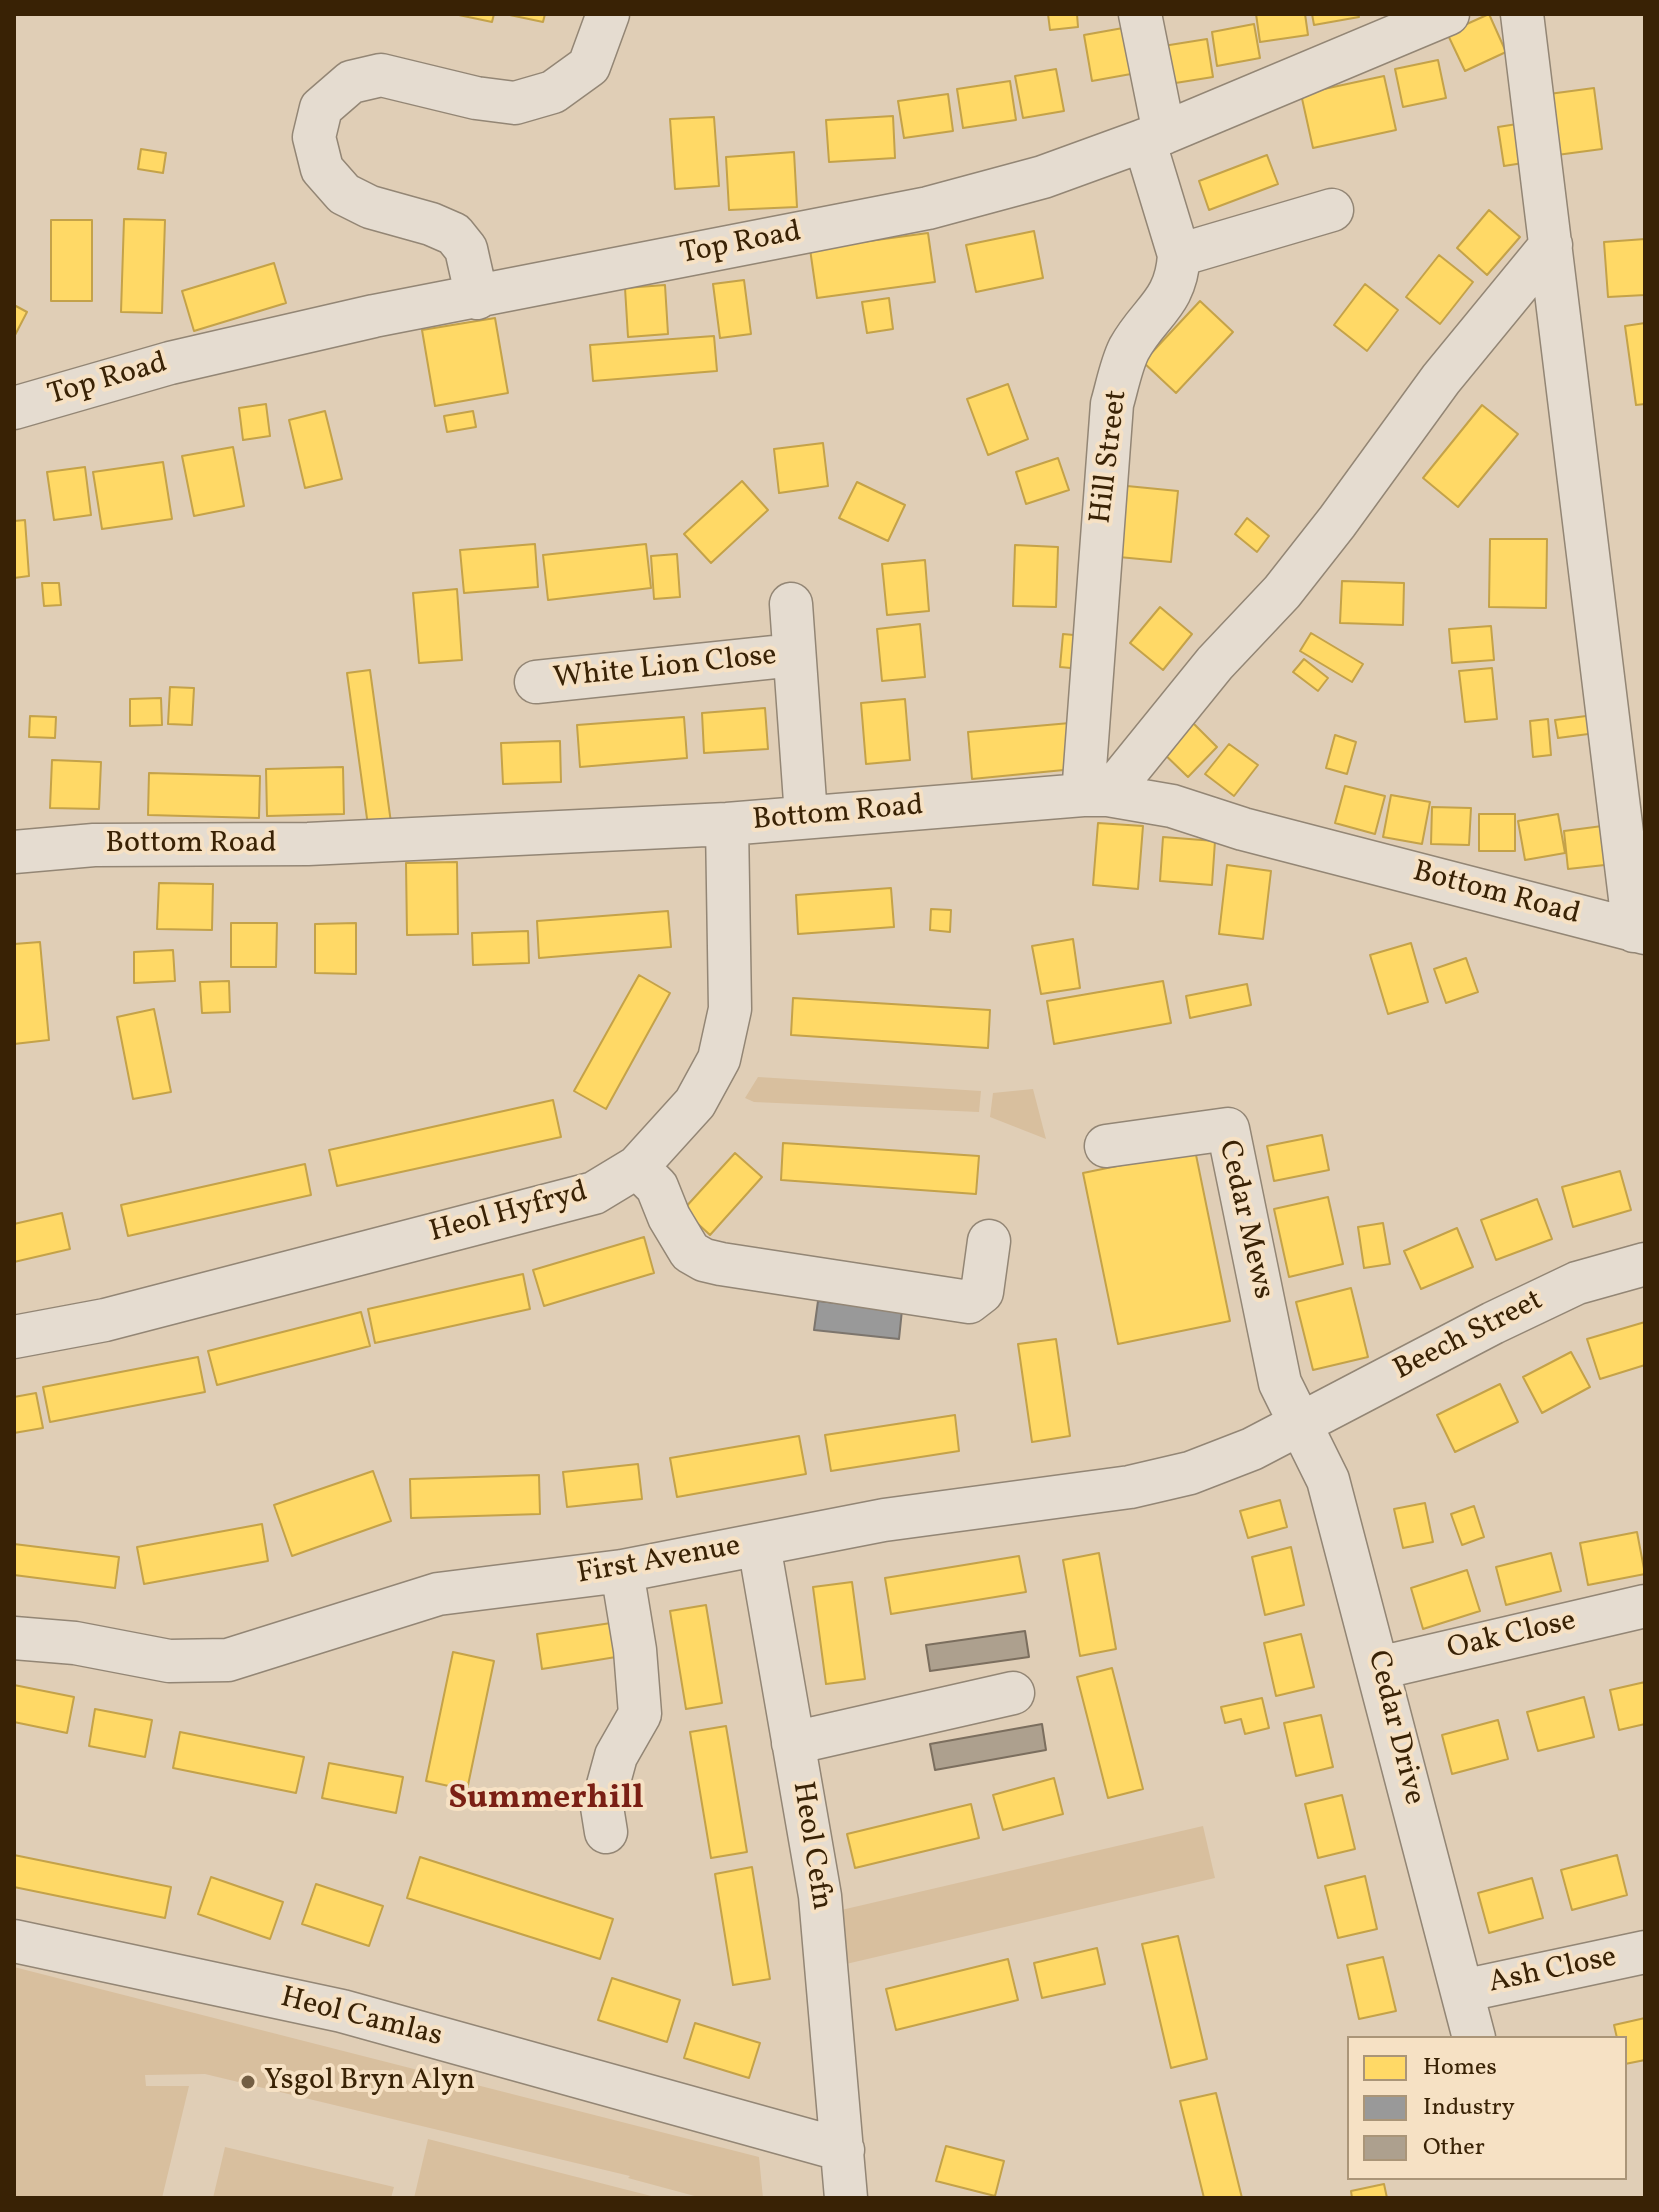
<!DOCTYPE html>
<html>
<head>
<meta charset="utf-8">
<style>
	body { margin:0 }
	#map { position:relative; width:1659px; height:2212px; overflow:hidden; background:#e0ceb6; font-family:Vollkorn,serif }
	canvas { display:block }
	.frame { position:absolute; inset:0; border:16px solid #392205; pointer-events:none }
	.legend { position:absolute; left:1347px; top:2036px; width:280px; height:144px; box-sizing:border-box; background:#f6e1c4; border:2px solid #aa9578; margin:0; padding:10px 14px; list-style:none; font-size:24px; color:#392205 }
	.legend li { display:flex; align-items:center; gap:16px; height:40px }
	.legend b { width:40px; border:2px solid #aa9578 }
</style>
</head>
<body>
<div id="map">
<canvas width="1659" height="2212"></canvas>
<div class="frame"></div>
<ul class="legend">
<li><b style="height:22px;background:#ffd966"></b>Homes</li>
<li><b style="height:22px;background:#999"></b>Industry</li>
<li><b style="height:22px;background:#ada08e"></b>Other</li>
</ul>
</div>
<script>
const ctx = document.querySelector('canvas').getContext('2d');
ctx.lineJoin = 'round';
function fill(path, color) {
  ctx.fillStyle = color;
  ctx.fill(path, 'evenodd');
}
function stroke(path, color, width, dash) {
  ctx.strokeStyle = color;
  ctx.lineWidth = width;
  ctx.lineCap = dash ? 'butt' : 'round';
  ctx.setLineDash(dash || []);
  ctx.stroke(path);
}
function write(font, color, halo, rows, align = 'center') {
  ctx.font = font + ' Vollkorn,serif';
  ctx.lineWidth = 8;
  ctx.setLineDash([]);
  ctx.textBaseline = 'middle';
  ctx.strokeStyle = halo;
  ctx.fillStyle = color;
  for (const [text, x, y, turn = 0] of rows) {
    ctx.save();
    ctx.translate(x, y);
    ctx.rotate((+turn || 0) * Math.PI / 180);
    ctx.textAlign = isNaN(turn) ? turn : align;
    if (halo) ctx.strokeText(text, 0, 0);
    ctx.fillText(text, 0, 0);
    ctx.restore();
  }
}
fill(new Path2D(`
	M758,1077L981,1091L979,1112L754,1102L745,1098Z
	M1033,1089L1046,1139L990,1117L993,1093Z
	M1203,1826L1215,1878L846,1964L837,1911Z
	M14,1967L759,2157L763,2198H702L628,2178L630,2176L205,2074L145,2075L146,2086H189L162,2198H14Z
	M428,2139L659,2198H414Z
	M225,2147L394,2187L391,2198H213Z`), '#d8bf9e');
const homes = new Path2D(`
	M454,14H494L492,22Z
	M505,14H545L543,22Z
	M1048,14H1077L1078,27L1050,30Z
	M1256,14H1305L1308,35L1260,42Z
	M1312,14H1358L1359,17L1314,25Z
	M1489,14L1506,52L1465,71L1447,33Z
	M1254,24L1260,58L1217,66L1212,32Z
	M1123,28L1131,74L1092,81L1084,35Z
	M1207,39L1213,77L1163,85L1157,47Z
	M1438,60L1446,98L1403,107L1395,69Z
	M1056,69L1064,111L1023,118L1015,76Z
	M1384,76L1396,130L1313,148L1301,94Z
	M1010,81L1016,120L963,128L957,89Z
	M1594,88L1602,149L1557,155L1549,94Z
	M948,94L953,131L904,138L898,101Z
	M893,116L895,158L829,162L826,120Z
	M714,117L719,186L675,189L670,119Z
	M1517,124L1523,163L1504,166L1498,127Z
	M141,149L166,153L163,173L138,169Z
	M794,152L797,207L729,210L726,157Z
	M1267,155L1278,184L1209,210L1199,181Z
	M1489,210L1520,237L1487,275L1457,248Z
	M124,219L165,220L162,313L121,312Z
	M51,220H92V301H51Z
	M1034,231L1043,278L976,292L966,245Z
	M928,233L935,282L817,298L810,249Z
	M1645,239V295L1608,297L1604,242Z
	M1439,255L1473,282L1440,324L1406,297Z
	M274,263L286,303L194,331L182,291Z
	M744,280L751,334L720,338L713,284Z
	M1365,284L1398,310L1367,351L1334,325Z
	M665,285L668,334L628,337L625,288Z
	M889,298L893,329L867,333L862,302Z
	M1200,301L1233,332L1176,393L1143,362Z
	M14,305L27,312L14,337Z
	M495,318L508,393L435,406L422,330Z
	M1645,323V404L1636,405L1625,326Z
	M714,336L717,371L593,381L590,345Z
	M1008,384L1028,439L988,455L967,399Z
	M266,404L270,436L243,440L239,408Z
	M1482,405L1518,434L1458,507L1423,478Z
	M325,411L342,479L305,488L289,420Z
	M473,411L476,427L447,432L444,416Z
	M823,443L828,486L779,493L774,449Z
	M233,447L244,506L194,516L182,456Z
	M1058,458L1069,490L1026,504L1016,472Z
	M163,462L172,519L102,529L93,472Z
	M85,467L91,515L54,520L47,472Z
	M742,481L768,510L711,563L684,534Z
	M857,482L905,505L888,541L839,518Z
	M1127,486L1178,491L1171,562L1119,557Z
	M1247,518L1269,536L1257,552L1235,534Z
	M25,520L29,576L14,578V521Z
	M1490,539H1547L1546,608L1489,607Z
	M535,544L538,587L464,593L460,550Z
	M646,544L651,588L548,600L543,555Z
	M1015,545L1058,547L1056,607L1013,606Z
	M677,554L680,597L654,599L651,556Z
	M925,560L929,611L887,615L882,564Z
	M1342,581L1404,583L1403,625L1340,623Z
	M42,583H59L61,605L44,606Z
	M457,589L462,660L419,663L413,593Z
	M1160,607L1192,634L1163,670L1130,643Z
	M920,624L925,677L882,681L877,629Z
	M1491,626L1494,660L1452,663L1449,629Z
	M1311,633L1363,664L1352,682L1300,651Z
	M1063,634L1085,636L1081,669L1060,667Z
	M1304,659L1328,678L1318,691L1293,672Z
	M1492,668L1497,719L1465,722L1459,671Z
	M370,670L392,830L369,833L347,673Z
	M170,687L194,688L192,725L168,724Z
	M161,698L162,725L130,726V699Z
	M905,699L910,760L866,764L861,703Z
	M765,708L768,749L704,753L702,713Z
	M1594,715L1596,733L1558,738L1555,720Z
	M30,716L56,717L55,738L29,737Z
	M684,717L687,758L580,767L577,725Z
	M1188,718L1217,747L1188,777L1158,748Z
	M1548,719L1551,755L1533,757L1530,721Z
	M1070,723L1074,769L972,779L968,732Z
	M1335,735L1356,742L1347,774L1326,768Z
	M560,741L561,782L503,784L501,743Z
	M1229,744L1258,765L1234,796L1205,774Z
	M52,760L101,762L99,809L50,808Z
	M343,767L344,814L267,816L266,769Z
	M149,773L260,776L259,818L148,815Z
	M1345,786L1385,796L1375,834L1335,823Z
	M1391,795L1430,802L1422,844L1383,837Z
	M1432,807L1471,808L1469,845L1431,844Z
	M1479,814H1515V851H1479Z
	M1558,814L1565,853L1525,860L1518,821Z
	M1098,823L1143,826L1138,889L1093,885Z
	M1610,825L1614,864L1568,869L1564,831Z
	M1163,837L1215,841L1212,885L1160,881Z
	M457,862L458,934L407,935L406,863Z
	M1227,865L1271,871L1263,939L1219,934Z
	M159,883L213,884L212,930L157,929Z
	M891,888L894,927L798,934L796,895Z
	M931,909L951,910L950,932L930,930Z
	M668,911L671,947L539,958L537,921Z
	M231,923H277L276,967H231Z
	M356,923V974L315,973V924Z
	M528,931L529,963L473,965L472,933Z
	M1073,939L1080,988L1041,994L1032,946Z
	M40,942L49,1040L14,1044V944Z
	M1411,943L1428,1002L1388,1014L1370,955Z
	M173,950L175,981L134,983V952Z
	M1466,958L1478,992L1446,1003L1434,969Z
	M639,975L670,993L606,1109L574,1091Z
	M229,981L230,1012L202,1013L200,982Z
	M1163,981L1171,1023L1054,1044L1047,1001Z
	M1247,984L1251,1005L1190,1018L1186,996Z
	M793,998L990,1010L988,1048L791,1035Z
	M154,1009L171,1092L133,1099L117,1017Z
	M553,1100L561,1137L337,1186L329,1150Z
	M1322,1135L1329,1170L1274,1181L1267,1146Z
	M783,1143L979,1156L976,1194L781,1180Z
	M1195,1150L1230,1321L1118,1344L1083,1173Z
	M735,1153L762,1177L710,1235L683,1210Z
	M305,1164L311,1195L128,1236L121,1205Z
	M1620,1171L1631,1210L1573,1227L1562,1187Z
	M1328,1197L1343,1264L1289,1277L1274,1209Z
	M1537,1199L1552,1239L1496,1260L1481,1220Z
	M62,1213L70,1249L14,1262V1224Z
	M1383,1223L1390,1264L1364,1268L1358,1227Z
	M1457,1228L1473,1267L1421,1289L1404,1251Z
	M644,1237L654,1273L544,1306L533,1270Z
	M523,1274L530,1309L375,1343L368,1309Z
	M1351,1288L1368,1357L1313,1370L1296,1302Z
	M361,1312L370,1346L217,1385L208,1351Z
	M1645,1322V1365L1600,1379L1587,1339Z
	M1056,1339L1070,1436L1032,1442L1018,1344Z
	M1571,1352L1590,1387L1542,1413L1523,1377Z
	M198,1357L205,1392L50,1422L43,1387Z
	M1500,1384L1518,1422L1455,1452L1437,1415Z
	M36,1393L43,1428L14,1433V1397Z
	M955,1415L959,1451L831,1471L825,1435Z
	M799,1436L806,1474L677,1497L670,1458Z
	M638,1464L642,1499L567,1507L563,1472Z
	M373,1471L391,1521L292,1556L274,1505Z
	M539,1475L540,1514L411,1518L410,1479Z
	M1280,1500L1287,1527L1248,1538L1240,1511Z
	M1425,1503L1433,1542L1403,1548L1394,1509Z
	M1474,1506L1484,1537L1462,1545L1451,1514Z
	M262,1524L268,1561L144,1584L137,1547Z
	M1637,1532L1645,1574L1588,1585L1580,1543Z
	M14,1544L119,1557L115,1588L14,1575Z
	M1291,1547L1304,1605L1265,1615L1252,1557Z
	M1099,1553L1116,1649L1080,1656L1063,1560Z
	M1551,1553L1561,1591L1506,1605L1496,1567Z
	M1019,1556L1026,1592L891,1614L885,1578Z
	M1467,1570L1480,1611L1423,1629L1411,1588Z
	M852,1582L865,1679L826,1684L813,1587Z
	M706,1605L722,1703L686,1709L670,1611Z
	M611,1623L616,1657L542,1669L537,1634Z
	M1301,1634L1314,1687L1276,1696L1264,1643Z
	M453,1652L494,1661L467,1790L426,1781Z
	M1112,1668L1143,1789L1108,1798L1077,1677Z
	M1645,1682V1724L1619,1730L1610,1690Z
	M14,1685L74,1697L67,1733L14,1722Z
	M1584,1697L1594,1737L1538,1751L1527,1712Z
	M1262,1698L1269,1728L1245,1734L1241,1719L1225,1723L1221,1707Z
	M95,1709L152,1720L145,1757L89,1746Z
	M1321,1715L1333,1767L1296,1776L1284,1723Z
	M1498,1720L1508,1759L1452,1774L1442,1735Z
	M726,1726L747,1852L711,1858L690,1732Z
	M180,1732L304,1757L296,1793L173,1768Z
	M329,1763L403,1777L396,1813L322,1798Z
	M1054,1778L1063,1814L1003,1830L993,1795Z
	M1342,1795L1355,1849L1318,1858L1305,1804Z
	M971,1804L979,1838L855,1868L847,1834Z
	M14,1855L171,1887L165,1918L14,1887Z
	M1617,1855L1627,1895L1572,1910L1561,1870Z
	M420,1857L613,1919L600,1959L407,1898Z
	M752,1867L770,1979L733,1985L715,1874Z
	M1365,1876L1377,1929L1338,1938L1325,1886Z
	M211,1877L283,1902L270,1939L198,1914Z
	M1532,1878L1543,1918L1489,1933L1478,1893Z
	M316,1884L383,1906L369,1946L302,1924Z
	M1178,1936L1207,2059L1171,2068L1142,1944Z
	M1097,1948L1105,1984L1042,1998L1034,1963Z
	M1383,1957L1396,2011L1359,2019L1347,1965Z
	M1008,1959L1018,2000L896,2030L886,1989Z
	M612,1978L680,2000L667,2042L598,2020Z
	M1645,2018V2060L1625,2064V2038H1617L1614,2025Z
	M695,2023L760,2043L749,2078L684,2058Z
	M1216,2093L1242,2198H1204L1180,2101Z
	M946,2146L1004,2161L995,2196L936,2181Z
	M1384,2184L1387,2198H1352L1351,2191Z`);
fill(homes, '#ffd966');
stroke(homes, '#c4a249', 2);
const industry = new Path2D(`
	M818,1301L902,1310L899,1339L814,1330Z`);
fill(industry, '#999');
stroke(industry, '#7c756d', 2);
const building = new Path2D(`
	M1025,1631L1029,1657L930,1671L926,1645Z
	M1042,1724L1046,1750L935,1770L930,1744Z`);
fill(building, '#ada08e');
stroke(building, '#7b6e5e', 2);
const minor = new Path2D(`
	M1140,14L1164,133
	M1522,14L1634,931
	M1179,255L1332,210
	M477,298L466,249L454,234L431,224L370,207L344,194L322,169L314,137L321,108L351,82L381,75L476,98L515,103L553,92L589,66L608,14
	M14,408L170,363L374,316L928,208L1043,177L1164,133L1448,14
	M791,604L806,816
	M536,682L794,655
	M1083,795L1112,404C1117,387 1121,365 1129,349C1150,311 1176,304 1179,255L1144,140
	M1108,795L1215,663L1282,592L1337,522L1441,379L1551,245
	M14,852L94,845L308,844L727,824L1083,795H1108L1172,806L1243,829L1645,933
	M1106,1146L1228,1129L1280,1383L1328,1480L1474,2038
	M637,1167L657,1187L669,1217L690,1252L704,1260L721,1264L969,1302L982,1292L989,1241
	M14,1337L105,1320L594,1193L637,1167L695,1103L719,1059L730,1009L727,824
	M759,1545L820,1896L846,2198
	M14,1638L75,1643L169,1661L228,1660L438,1594L622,1571L884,1520L1130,1487L1190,1473L1252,1449L1493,1323L1577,1283L1645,1264
	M1379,1668L1645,1606
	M793,1743L1013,1693
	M606,1832L602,1807L616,1756L640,1714L635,1650L622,1571
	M14,1941L342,2011L843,2150
	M1462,1991L1645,1952`);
stroke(minor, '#938675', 45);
stroke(minor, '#e5dcd0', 42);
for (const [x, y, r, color] of [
	[248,2082,8,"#735e43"]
]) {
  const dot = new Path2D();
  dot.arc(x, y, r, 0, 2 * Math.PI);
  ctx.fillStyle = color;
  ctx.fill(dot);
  stroke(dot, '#f6e1c4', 3);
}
write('30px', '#392205', '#f6e1c4', [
	["Top Road",741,245,-11],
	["Top Road",108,381,-16],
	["Hill Street",1111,457,-83],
	["White Lion Close",665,669,-6],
	["Bottom Road",838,815,-5],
	["Bottom Road",191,845],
	["Bottom Road",1496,895,15],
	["Heol Hyfryd",509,1214,-15],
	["Cedar Mews",1244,1220,77],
	["Beech Street",1469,1337,-27],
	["First Avenue",659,1562,-10],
	["Oak Close",1512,1637,-13],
	["Cedar Drive",1394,1728,76],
	["Heol Cefn",810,1846,81],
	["Ash Close",1553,1972,-12],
	["Heol Camlas",361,2019,14]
]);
write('30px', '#392205', '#f6e1c4', [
	["Ysgol Bryn Alyn",264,2082]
], 'left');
write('bold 34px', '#7a1f14', '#f6e1c4', [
	["Summerhill",546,1801]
]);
</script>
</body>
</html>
